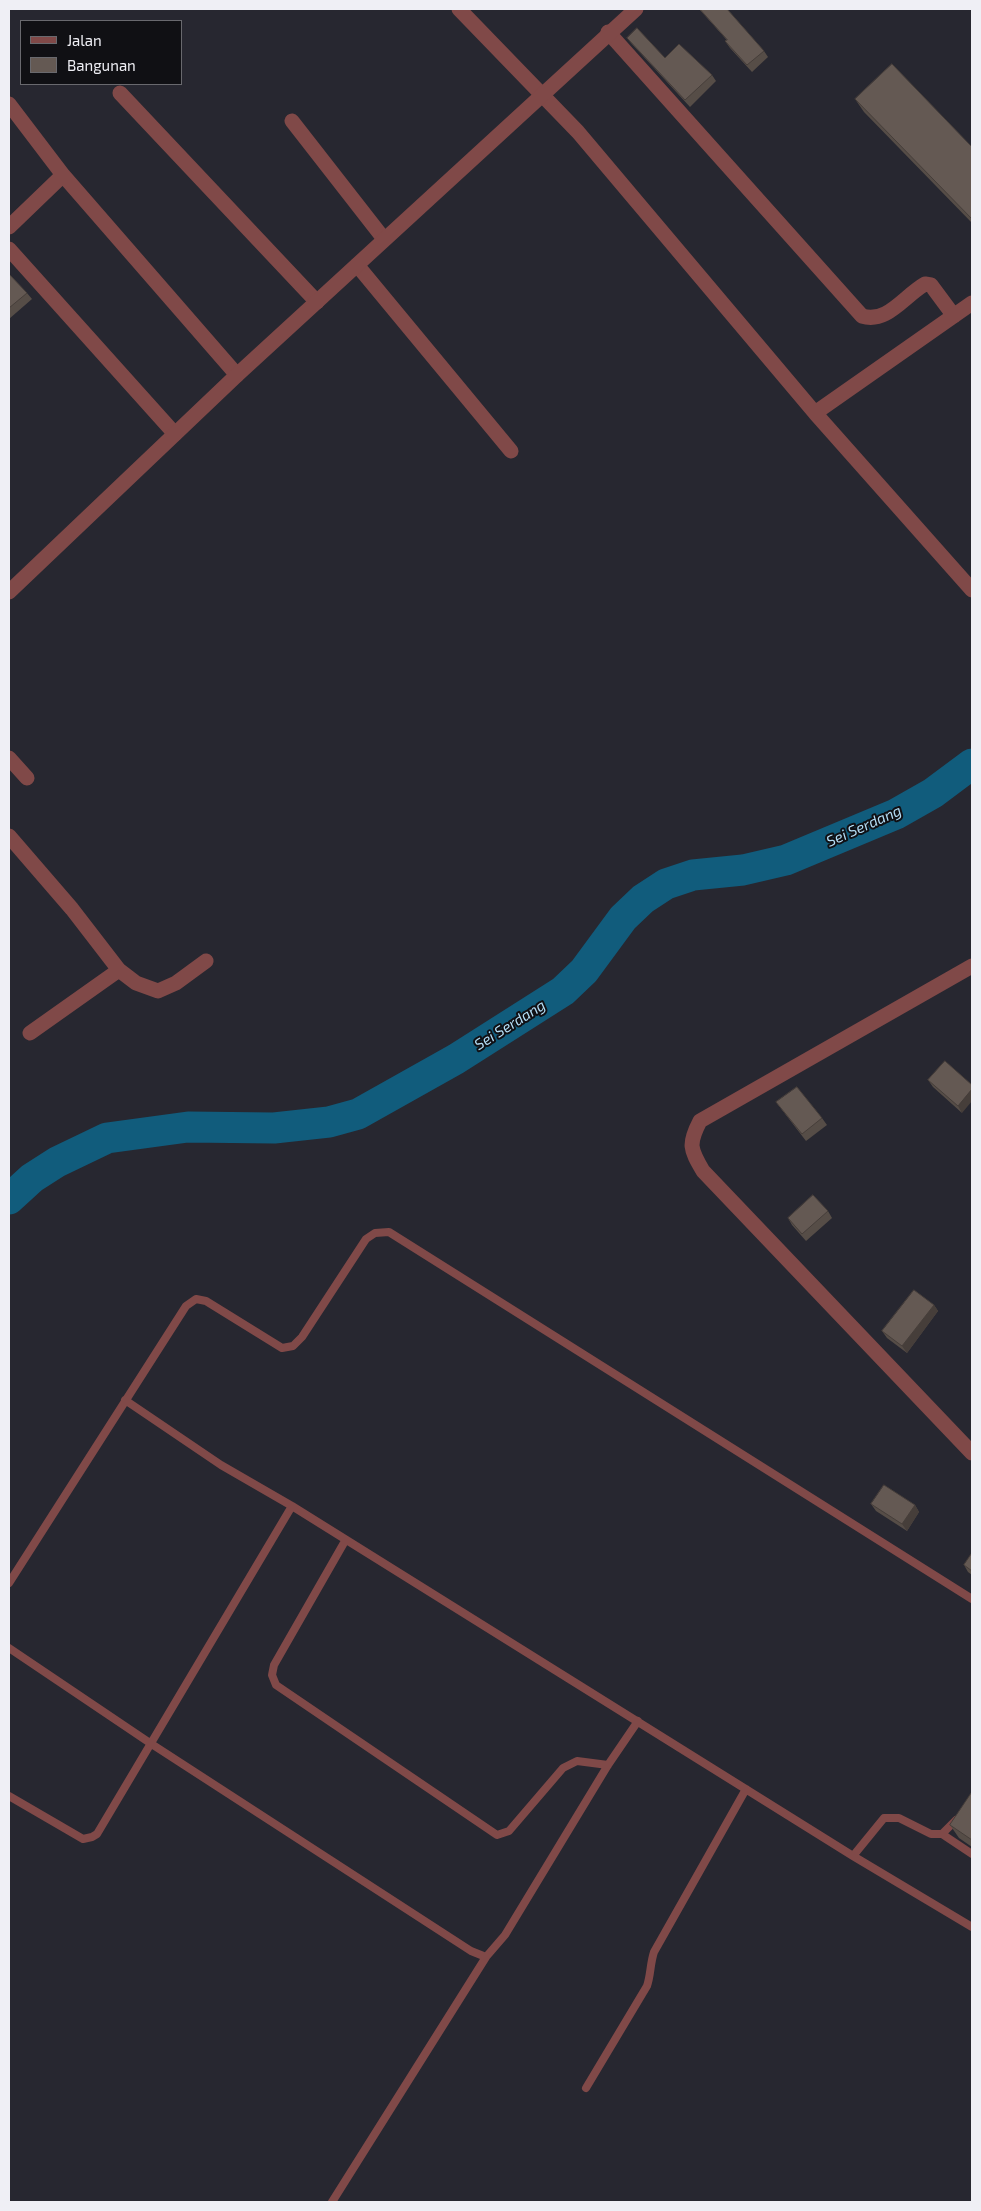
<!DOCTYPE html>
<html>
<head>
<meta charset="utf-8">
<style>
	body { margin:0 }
	#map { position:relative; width:981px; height:2211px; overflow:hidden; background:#272730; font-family:"Exo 2",sans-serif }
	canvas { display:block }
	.frame { position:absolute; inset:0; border:10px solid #efeff5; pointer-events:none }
	.legend { position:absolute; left:20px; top:20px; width:162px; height:65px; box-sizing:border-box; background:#101014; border:1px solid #69696e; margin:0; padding:6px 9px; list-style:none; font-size:15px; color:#efeff5 }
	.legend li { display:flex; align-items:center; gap:10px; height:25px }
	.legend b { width:25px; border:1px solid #69696e }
</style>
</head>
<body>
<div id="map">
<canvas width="981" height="2211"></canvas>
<div class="frame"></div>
<ul class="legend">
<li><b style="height:6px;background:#804948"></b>Jalan</li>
<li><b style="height:14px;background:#645953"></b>Bangunan</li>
</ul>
</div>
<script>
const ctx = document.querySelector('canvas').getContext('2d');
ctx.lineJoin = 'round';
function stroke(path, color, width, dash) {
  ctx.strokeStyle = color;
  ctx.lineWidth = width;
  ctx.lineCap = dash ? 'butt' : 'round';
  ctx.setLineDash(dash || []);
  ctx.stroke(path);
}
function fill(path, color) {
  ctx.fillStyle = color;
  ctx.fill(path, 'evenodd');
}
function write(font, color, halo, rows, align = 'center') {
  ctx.font = font + ' "Exo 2",sans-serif';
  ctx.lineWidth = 4;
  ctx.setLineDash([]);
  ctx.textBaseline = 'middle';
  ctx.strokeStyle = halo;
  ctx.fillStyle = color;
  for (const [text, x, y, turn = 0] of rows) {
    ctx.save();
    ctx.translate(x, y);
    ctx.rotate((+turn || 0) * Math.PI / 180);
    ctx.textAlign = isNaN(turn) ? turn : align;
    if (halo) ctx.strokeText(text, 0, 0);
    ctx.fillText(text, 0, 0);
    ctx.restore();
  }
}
stroke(new Path2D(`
	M9,1199L32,1178L57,1162L107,1138L188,1127L274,1128L329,1122L358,1114L456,1059L563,991L584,971L623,918L643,899L666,884L693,875L743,870L786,860L896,814L933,793L972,764`), '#115c7c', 31);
stroke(new Path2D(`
	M125,1400L221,1465L292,1506L853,1856L972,1927
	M345,1541L274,1665L272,1675L276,1685L497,1835L509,1831L563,1768L577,1761L608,1765
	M9,1583L186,1306L196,1299L206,1301L282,1348L293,1346L302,1337L366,1239L375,1233L389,1232L972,1599
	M9,1648L150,1743L471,1951L486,1957L505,1935L608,1765L638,1721
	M9,1796L83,1839L92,1837L97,1834L292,1506
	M942,1834L972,1854
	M853,1856L884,1818H899L931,1834H942L956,1820
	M586,2088L647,1986C651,1974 650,1964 654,1952L746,1789
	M332,2202L486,1957`), '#804948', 8);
stroke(new Path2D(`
	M459,9L578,132L815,413L972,590
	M608,32L862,316C887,324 904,296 925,284L931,285L954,316
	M120,93L317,302
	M9,104L63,175
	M292,121L384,239
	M9,227L63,175L237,375
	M9,249L175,434
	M357,265L511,451
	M815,413L972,303
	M9,758L27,778
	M9,836L72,909L119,970L136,983L158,991L176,983L206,961
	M972,966L700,1121C688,1144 690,1149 703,1171L972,1453
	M30,1033L119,970`), '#804948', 15);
stroke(new Path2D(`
	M9,592L237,375L636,9`), '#804948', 15);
fill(new Path2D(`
	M699,9H727L764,51L768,57L752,72L730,48L725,41L727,40Z
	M627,38L665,58L712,75L716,81L690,107L632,44Z
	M855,99L972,147V223L864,112Z
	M9,274L27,293L32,299L9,319Z
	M945,1061L962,1113L933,1087L928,1080Z
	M776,1102L822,1118L827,1125L806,1141Z
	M828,1211L832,1218L806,1241L792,1225L788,1218Z
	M934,1305L938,1311L907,1353L887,1338L882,1331Z
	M871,1504L915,1505L919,1512L907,1531L876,1511Z
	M972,1553V1575L968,1572L964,1565Z
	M972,1792V1847L959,1838L950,1825Z`), '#564d47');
fill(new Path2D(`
	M972,1089V1101L962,1113L958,1106Z
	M934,1305L938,1311L907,1353L902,1346Z
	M915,1505L919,1512L907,1531L902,1524Z`), '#463e3a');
const building = new Path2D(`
	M700,9H727L764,51L747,65L725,41L727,40Z
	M637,28L665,58L679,44L712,75L685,100L627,38Z
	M892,64L972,147V219L855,99Z
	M9,274L27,293L9,308Z
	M945,1061L972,1085V1089L958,1106L928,1080Z
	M797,1087L822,1118L802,1134L776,1102Z
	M813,1195L828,1211L802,1234L788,1218Z
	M914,1290L934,1305L902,1346L882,1331Z
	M884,1485L915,1505L902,1524L871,1504Z
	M972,1553V1571L964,1565Z
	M972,1792V1840L950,1825Z`);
fill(building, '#645953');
stroke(building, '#463e3a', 1);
write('italic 15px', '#b3ddf5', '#101014', [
	["Sei Serdang",864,826,-24],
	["Sei Serdang",510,1025,-32]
]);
</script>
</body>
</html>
